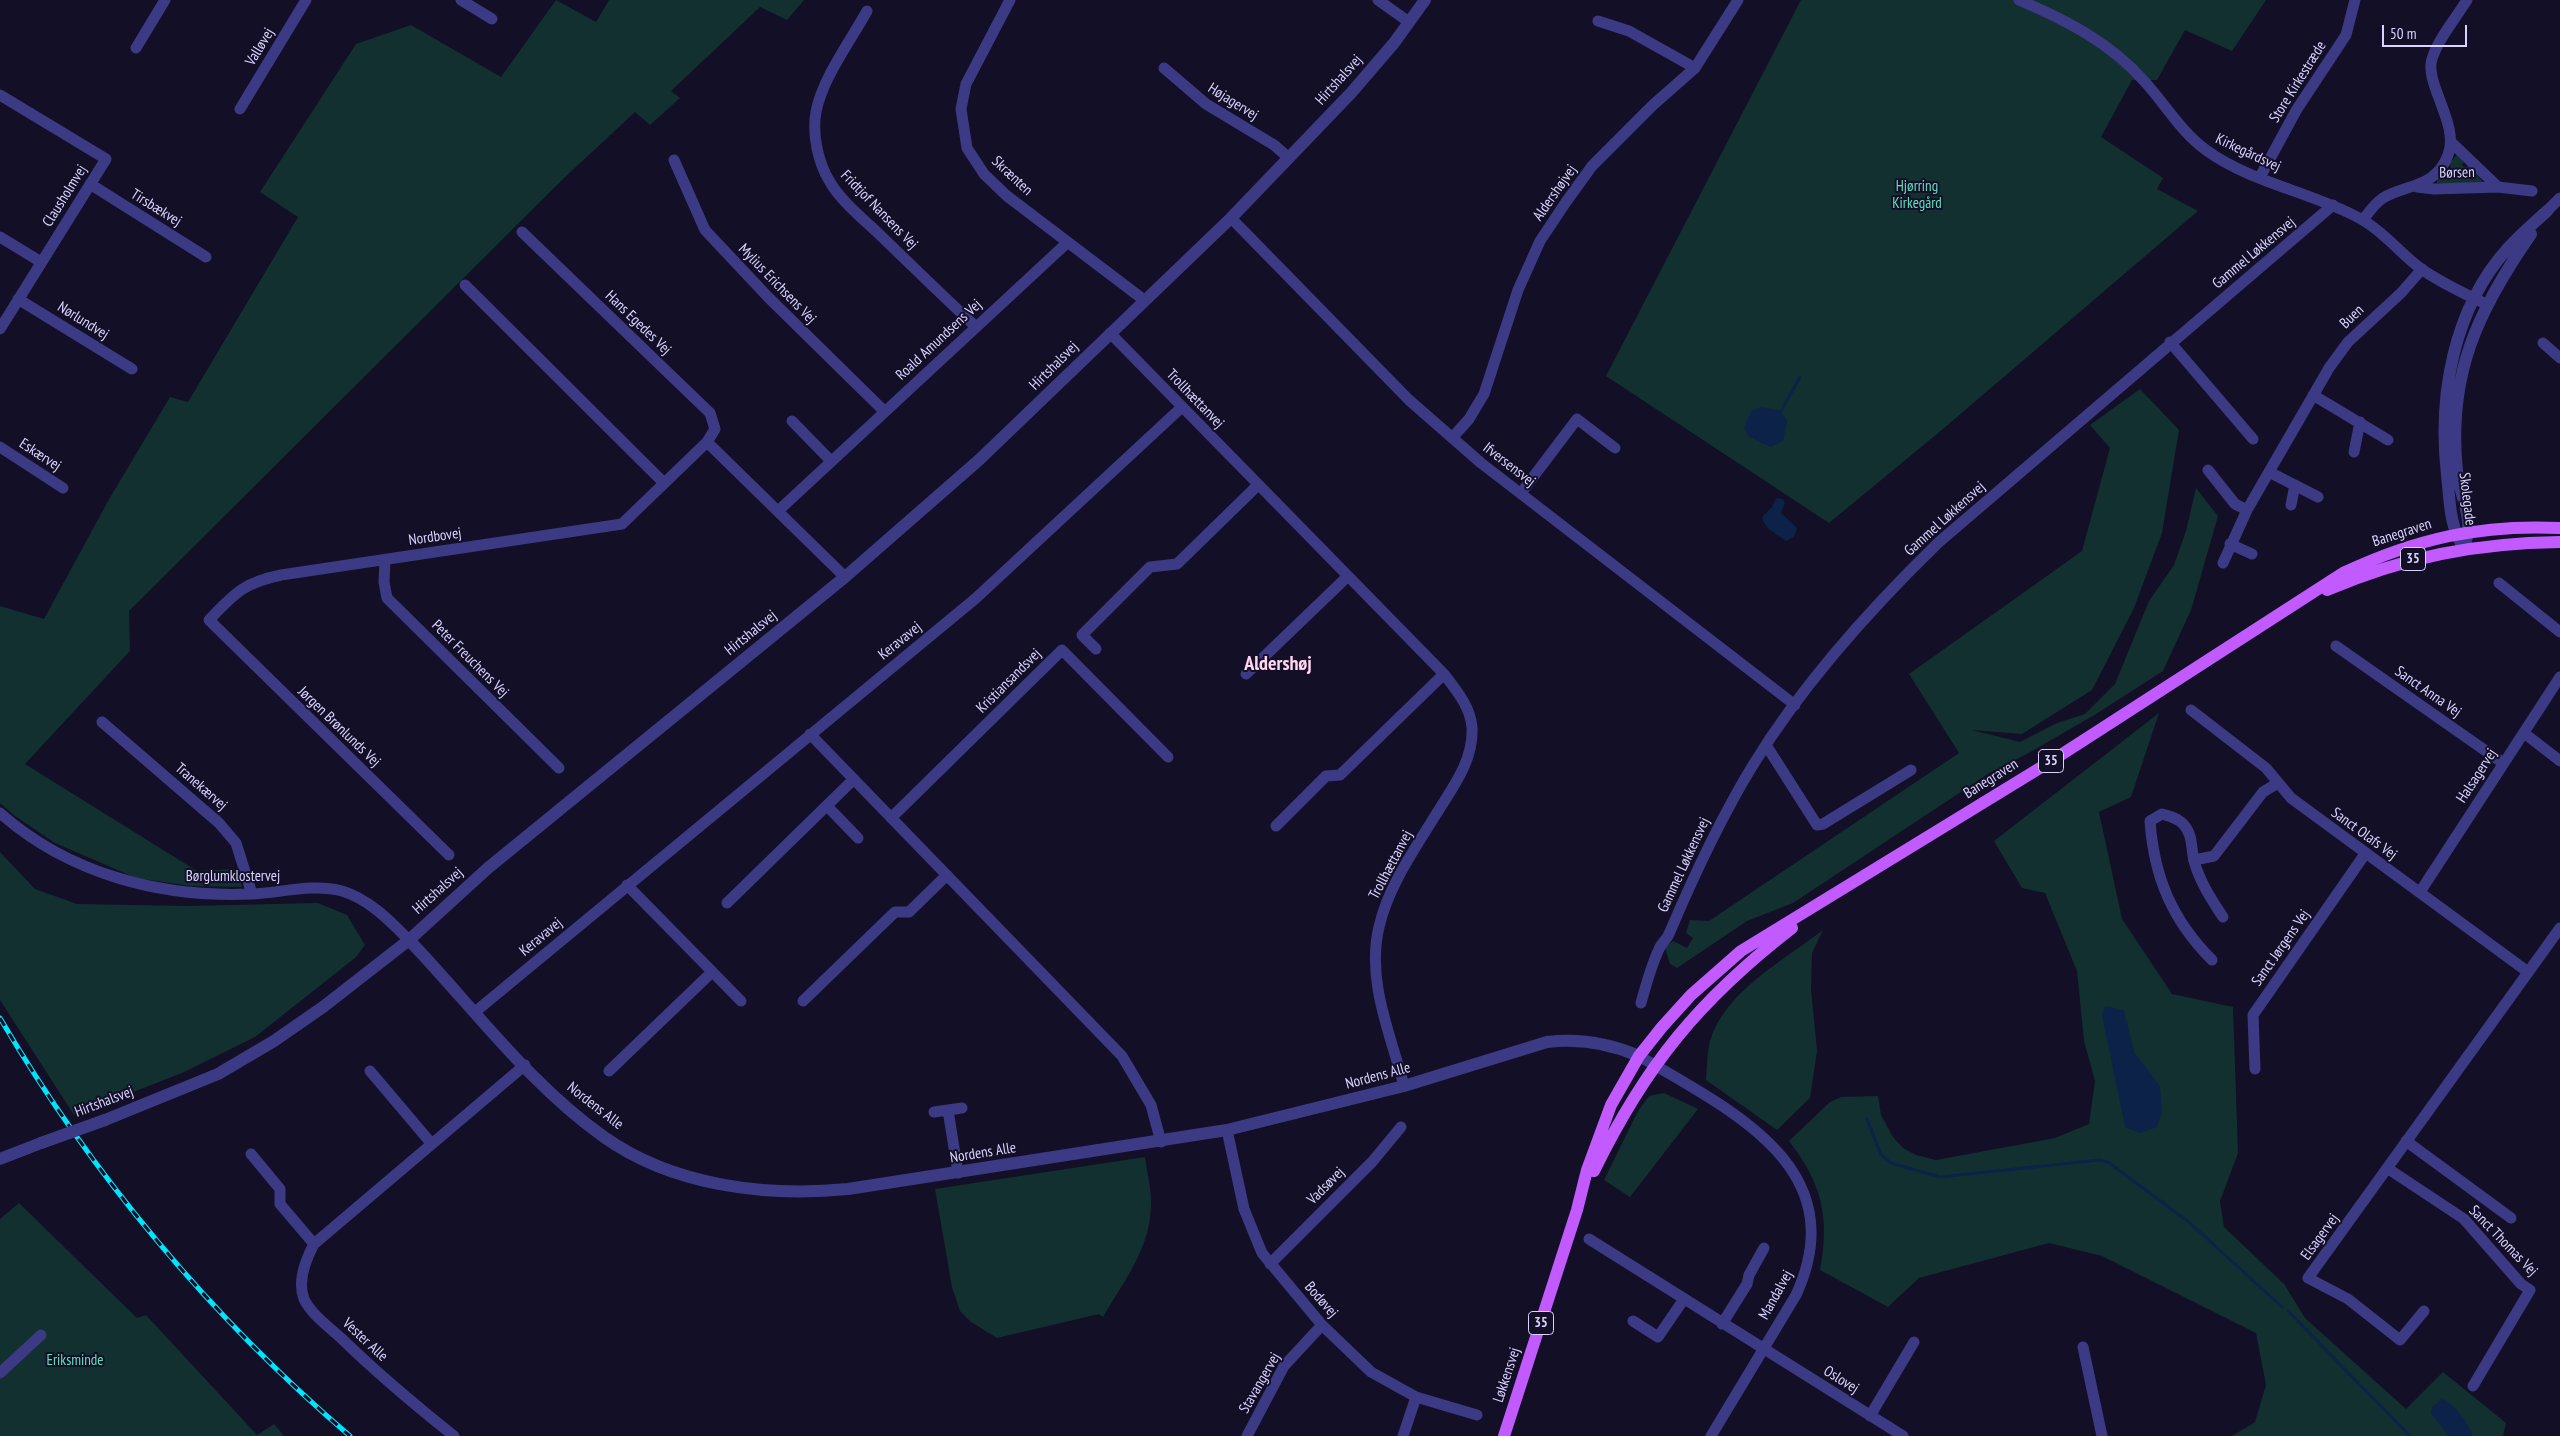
<!DOCTYPE html>
<html>
<head>
<meta charset="utf-8">
<style>
	body { margin:0 }
	#map { position:relative; width:2560px; height:1436px; overflow:hidden; background:#130f26; font-family:"PT Sans Narrow",sans-serif }
	canvas { display:block }
	.scale { position:absolute; left:2382px; top:25px; width:85px; height:22px; box-sizing:border-box; border:2px solid #d9d4ff; border-top:0; padding-left:6px; font-size:15px; line-height:18px; white-space:nowrap; color:#d9d4ff; -webkit-text-stroke:4px #130f26; paint-order:stroke }
</style>
</head>
<body>
<div id="map">
<canvas width="2560" height="1436"></canvas>
<div class="scale">50 m</div>
</div>
<script>
const ctx = document.querySelector('canvas').getContext('2d');
ctx.lineJoin = 'round';
function fill(path, color) {
  ctx.fillStyle = color;
  ctx.fill(path, 'evenodd');
}
function stroke(path, color, width, dash) {
  ctx.strokeStyle = color;
  ctx.lineWidth = width;
  ctx.lineCap = dash ? 'butt' : 'round';
  ctx.setLineDash(dash || []);
  ctx.stroke(path);
}
function write(font, color, halo, rows, align = 'center') {
  ctx.font = font + ' "PT Sans Narrow",sans-serif';
  ctx.lineWidth = 4;
  ctx.setLineDash([]);
  ctx.textBaseline = 'middle';
  ctx.strokeStyle = halo;
  ctx.fillStyle = color;
  for (const [text, x, y, turn = 0] of rows) {
    ctx.save();
    ctx.translate(x, y);
    ctx.rotate((+turn || 0) * Math.PI / 180);
    ctx.textAlign = isNaN(turn) ? turn : align;
    if (halo) ctx.strokeText(text, 0, 0);
    ctx.fillText(text, 0, 0);
    ctx.restore();
  }
}
fill(new Path2D(`
	M556,0L596,22L609,0H804L787,20L760,7L671,91L680,98L650,125L635,112L562,180L129,611L130,651L25,764L197,871L238,869L242,887L191,886L136,878L55,843L15,816L0,803V606L44,619L108,501L170,397L188,402L298,217L260,192L356,44L411,25L501,77Z
	M1801,0H2266L2232,51L2185,30L2157,80H2132L2101,137L2163,178L2157,189L2198,211L1943,429L1829,523L1606,376Z
	M2457,155L2464,162L2462,165L2466,168L2468,165L2484,183H2437V178L2445,169L2448,171L2451,166L2448,164Z
	M2140,389L2179,430L2162,533L2134,608L2092,690L2022,734L1972,730L2020,742L2057,723L2085,714L2115,684L2149,601L2174,565L2186,531L2196,488L2218,516L2191,610L2163,671L2096,714L2027,754L1991,772L1793,903L1747,921L1677,968L1670,964L1665,948L1673,941L1687,948L1693,938L1686,933L1690,920L1709,921L1959,753L1909,674L2082,551L2110,448L2090,425Z
	M2159,713L2131,797L2099,812L2122,919L2172,994L2233,1007L2238,1153L2220,1201L2224,1227L2284,1284L2305,1318L2406,1409L2443,1372L2506,1423L2503,1436H2232L2255,1422L2266,1385L2256,1333L2102,1256L2049,1243L1919,1278L1888,1307L1820,1270C1830,1217 1822,1184 1789,1141L1830,1102L1841,1097L1878,1096L1881,1115L1893,1137L1903,1148L1916,1155L1936,1160L2055,1138L2089,1124L2095,1081L2084,1041L2077,971L2045,893L2022,888L1994,841Z
	M0,852L35,889L77,904L188,906L318,903L347,915L365,945L355,958L255,1037L182,1073L74,1115L0,1000Z
	M1823,930L1812,953L1811,988L1817,1051L1810,1098L1777,1130L1706,1080C1707,1067 1707,1053 1710,1041C1724,992 1784,960 1823,930Z
	M1664,1093L1698,1109L1630,1197L1604,1180L1638,1111L1649,1096Z
	M1145,1157C1147,1172 1151,1187 1151,1202C1152,1246 1124,1281 1103,1317L1099,1314L997,1338L971,1322L960,1311L952,1287L935,1189Z
	M19,1203L137,1318L146,1315L257,1435L274,1424L284,1436H0V1219Z`), '#12302f');
fill(new Path2D(`
	M1762,407L1781,411L1787,421L1783,441L1771,447L1749,437L1744,428L1751,411Z
	M1776,498L1783,499L1785,503L1781,513L1797,528L1794,537L1786,541C1776,533 1765,530 1762,517L1772,507Z
	M2105,1006L2124,1010L2134,1052L2160,1086L2162,1112L2157,1127L2140,1133L2125,1127L2102,1015Z
	M2442,1399C2454,1403 2469,1424 2473,1436H2448L2431,1413L2432,1407Z`), '#0c2248');
stroke(new Path2D(`
	M1781,411L1800,377
	M1867,1119L1881,1155L1891,1163L1940,1177L2099,1160L2108,1162L2190,1223L2282,1307
	M2288,1311L2410,1436`), '#0c2248', 3);
stroke(new Path2D(`
	M461,0L492,19
	M1010,0L966,84L961,109L967,148L984,174L1007,196L1144,300
	M1378,0L1409,22
	M2019,0C2066,20 2111,43 2145,82C2165,104 2181,132 2206,150C2251,183 2312,192 2361,219C2383,231 2400,253 2420,268C2439,282 2465,294 2486,304
	M867,11C851,40 822,79 816,112C812,134 818,163 830,182C840,200 864,220 879,234C911,265 943,296 975,326
	M1598,21L1629,31L1695,68
	M136,48L165,0
	M1164,68L1206,104L1274,145L1289,158
	M0,95L106,159L0,329
	M240,109L306,0
	M2452,143L2498,187
	M674,160L705,230L768,297L884,411
	M2260,177L2297,109L2346,35L2355,0
	M90,184L206,257
	M2417,187L2434,189L2498,187L2532,191
	M2547,211L2560,198
	M1231,218L1409,400L1481,463L1795,705
	M2363,220C2369,212 2374,204 2383,198C2406,184 2436,188 2448,155C2460,125 2424,83 2432,59C2438,39 2456,18 2467,0
	M522,232L710,413L715,429L707,442
	M0,237L41,262
	M465,285L664,483
	M18,299L132,369
	M1110,333L1444,674C1456,690 1470,706 1472,727C1474,761 1452,788 1435,816C1414,850 1388,887 1379,927C1366,981 1391,1035 1404,1086
	M2170,342L2253,439
	M2543,343L2560,358
	M2313,395L2388,440
	M792,421L831,461
	M1452,438L1469,419L1484,394L1518,290L1540,241L1566,202L1592,166L1653,105L1695,68L1738,0
	M0,447L63,488
	M2354,452L2360,422
	M2208,470L2235,504L2247,510
	M2269,472L2318,497
	M1521,493L1577,419L1615,448
	M2291,505L2295,485
	M778,511L1068,242
	M2230,544L2252,554
	M385,560L384,582L387,598L559,768
	M2223,563L2247,510L2329,368L2348,342L2401,293L2422,269
	M2499,583L2560,632
	M2336,646L2503,763
	M1096,649L1082,635L1150,567L1177,564L1258,485
	M1246,674L1347,577
	M2191,710L2266,768L2291,798L2528,972
	M102,722L219,823L236,843L252,894
	M2524,733L2560,761
	M810,734L1122,1056L1151,1105L1161,1142
	M1766,745L1817,825L1823,824L1911,770
	M827,806L858,838
	M0,813C69,874 161,898 251,894C280,893 313,883 342,891C369,899 390,921 409,940
	M891,818L1062,650L1168,757
	M1276,826L1326,776L1340,775L1444,674
	M449,855L209,620C235,593 243,583 281,575L622,524L707,442L845,577
	M2194,860L2214,856L2263,792L2278,783
	M627,885L741,1001
	M2420,892L2560,677
	M727,903L854,779
	M2212,960C2172,920 2154,877 2150,821L2162,814C2169,816 2178,818 2183,824C2193,834 2191,848 2194,861C2200,882 2211,899 2223,917
	M803,1001L895,912H909L947,875
	M1641,1003C1646,985 1651,966 1659,949C1661,944 1667,939 1669,934C1694,875 1720,819 1753,765C1804,682 1870,609 1939,542L2333,205
	M475,1012L975,599L1182,407
	M1639,1056C1730,1110 1855,1167 1796,1295L1711,1436
	M2255,1069L2253,1015L2365,854
	M370,1071L431,1143
	M609,1071L712,972
	M948,1110L958,1173
	M934,1112L962,1108
	M1227,1130L1244,1209L1262,1253L1322,1325L1371,1372L1416,1397L1477,1415
	M2406,1141L2511,1218
	M251,1154L280,1189V1204L314,1244
	M2387,1168L2464,1219L2521,1284L2530,1290L2473,1386
	M1589,1239L1903,1436
	M1270,1264L1372,1162L1401,1127
	M2424,1311L2400,1340L2348,1299L2308,1278L2560,928
	M1633,1321L1658,1337L1684,1299
	M1722,1324L1747,1284L1749,1275L1764,1248
	M2083,1347L2102,1436
	M0,1373L41,1335
	M1870,1416L1914,1342
	M454,1436C415,1405 377,1373 341,1338C329,1327 311,1314 304,1299C297,1281 306,1259 314,1244L525,1065
	M1247,1436L1284,1366L1322,1325
	M1403,1436L1416,1397`), '#3d3a85', 11);
stroke(new Path2D(`
	M2466,541C2474,519 2459,493 2457,471C2447,375 2478,310 2531,234
	M2464,548C2449,526 2450,501 2447,475C2438,396 2453,309 2508,248C2520,235 2534,223 2547,211
	M409,940C472,1006 529,1084 604,1137C673,1186 766,1197 848,1189L1227,1130L1404,1086L1547,1042C1579,1038 1609,1043 1639,1056
	M105,1120L218,1074L274,1041L323,1007L409,940L488,868L845,577L979,460L1231,218L1351,93L1394,43L1425,0
	M0,1159L41,1143`), '#3d3a85', 12);
stroke(new Path2D(`
	M2327,590C2404,557 2476,543 2560,542
	M1594,1171C1645,1066 1699,1000 1792,928
	M1504,1436L1577,1210L1587,1170L1611,1105L1639,1056L1662,1027L1691,995L1741,951L2053,760L2343,573C2415,539 2480,524 2560,528`), '#c25bff', 12);
const rail = new Path2D(`
	M0,1018C92,1175 212,1318 350,1436`);
stroke(rail, '#00e5ff', 5);
stroke(rail, '#130f26', 3, [9]);
stroke(new Path2D(`
	M41,1143L105,1120`), '#3d3a85', 12);
for (const [x, y, w] of [
	[2413,559,25],
	[2051,761,25],
	[1541,1323,25]
]) {
  const box = new Path2D();
  box.roundRect(x - w / 2, y - 11.5, w, 23, 4);
  ctx.fillStyle = '#130f26';
  ctx.fill(box);
  stroke(box, '#d9d4ff', 1);
}
write('bold 14px', '#d9d4ff', null, [
	["35",2413,559],
	["35",2051,761],
	["35",1541,1323]
]);
write('15px', '#d9d4ff', '#130f26', [
	["Valløvej",260,47,-59],
	["Hirtshalsvej",1339,80,-48],
	["Store Kirkestræde",2298,82,-58],
	["Højagervej",1233,102,32],
	["Kirkegårdsvej",2248,153,25],
	["Børsen",2457,173,-1],
	["Skrænten",1012,176,43],
	["Aldershøjvej",1555,193,-55],
	["Clausholmvej",65,196,-58],
	["Tirsbækvej",156,208,32],
	["Fridtjof Nansens Vej",879,210,46],
	["Gammel Løkkensvej",2254,253,-40],
	["Mylius Erichsens Vej",777,284,46],
	["Buen",2352,317,-44],
	["Nørlundvej",83,321,32],
	["Hans Egedes Vej",638,323,44],
	["Roald Amundsens Vej",939,340,-43],
	["Hirtshalsvej",1054,366,-45],
	["Trollhættanvej",1195,399,46],
	["Eskærvej",40,455,33],
	["Ifversensvej",1509,465,38],
	["Skolegade",2467,499,83],
	["Gammel Løkkensvej",1945,519,-42],
	["Banegraven",2402,533,-18],
	["Nordbovej",435,537,-8],
	["Hirtshalsvej",751,633,-39],
	["Keravavej",900,641,-39],
	["Peter Freuchens Vej",470,659,45],
	["Kristiansandsvej",1009,681,-45],
	["Sanct Anna Vej",2428,692,35],
	["Jørgen Brønlunds Vej",339,727,44],
	["Halsagervej",2477,776,-57],
	["Banegraven",1991,779,-32],
	["Tranekærvej",201,787,41],
	["Sanct Olafs Vej",2364,834,36],
	["Trollhættanvej",1391,865,-62],
	["Gammel Løkkensvej",1684,865,-65],
	["Børglumklostervej",233,877],
	["Hirtshalsvej",438,891,-42],
	["Keravavej",541,937,-40],
	["Sanct Jørgens Vej",2281,948,-55],
	["Nordens Alle",1378,1076,-15],
	["Hirtshalsvej",104,1102,-21],
	["Nordens Alle",595,1106,38],
	["Nordens Alle",983,1153,-9],
	["Vadsøvej",1326,1186,-45],
	["Elsagervej",2320,1237,-54],
	["Sanct Thomas Vej",2503,1241,46],
	["Mandalvej",1776,1295,-61],
	["Bodøvej",1321,1300,49],
	["Vester Alle",365,1340,43],
	["Løkkensvej",1507,1375,-72],
	["Oslovej",1841,1380,32],
	["Stavangervej",1260,1383,-60]
]);
write('15px', '#5fe0c0', '#130f26', [
	["Hjørring",1917,187],
	["Kirkegård",1917,204],
	["Eriksminde",75,1361]
]);
write('bold 20px', '#ffd6f0', '#130f26', [
	["Aldershøj",1278,664]
]);
</script>
</body>
</html>
